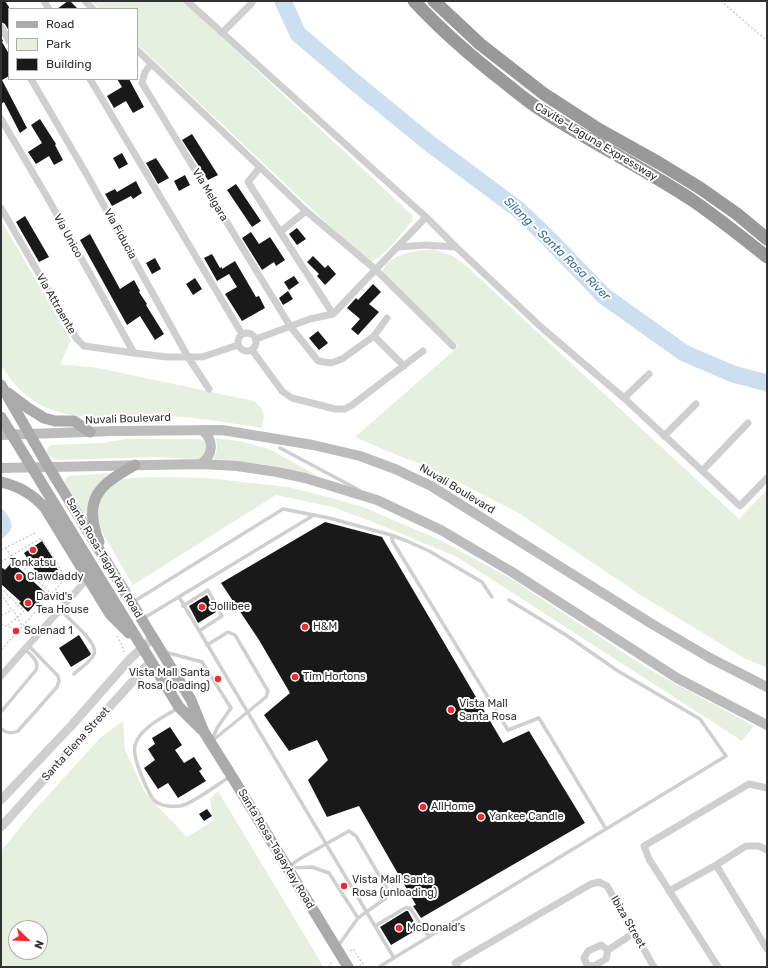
<!DOCTYPE html>
<html>
<head>
<meta charset="utf-8">
<style>
	body { margin:0 }
	#map { position:relative; width:768px; height:968px; overflow:hidden; background:#fff; font-family:Rubik,sans-serif }
	canvas { display:block }
	.frame { position:absolute; inset:0; border:2px solid #323232; pointer-events:none }
	.legend { position:absolute; left:8px; top:8px; width:130px; height:72px; box-sizing:border-box; background:#fff; border:1px solid #adadad; margin:0; padding:5px 7px; list-style:none; font-size:12px; color:#323232 }
	.legend li { display:flex; align-items:center; gap:8px; height:20px }
	.legend b { width:20px; border:1px solid #adadad }
	.north { position:absolute; left:8px; top:920px; width:40px; height:40px; box-sizing:border-box; background:#fff; border:1px solid #adadad; border-radius:50%; rotate:113deg; font-size:11px; font-weight:700; line-height:16px; text-align:center; color:#323232 }
	.north::after { content:''; display:block; margin:auto; width:14px; height:18px; background:#f32a2b; clip-path:polygon(50% 0,100% 100%,50% 72%,0 100%) }
</style>
</head>
<body>
<div id="map">
<canvas width="768" height="968"></canvas>
<div class="frame"></div>
<ul class="legend">
<li><b style="height:5px;background:#aaa"></b>Road</li>
<li><b style="height:11px;background:#e7efe0"></b>Park</li>
<li><b style="height:11px;background:#191919"></b>Building</li>
</ul>
<div class="north">N</div>
</div>
<script>
const ctx = document.querySelector('canvas').getContext('2d');
ctx.lineJoin = 'round';
function fill(path, color) {
  ctx.fillStyle = color;
  ctx.fill(path, 'evenodd');
}
function stroke(path, color, width, dash) {
  ctx.strokeStyle = color;
  ctx.lineWidth = width;
  ctx.lineCap = dash ? 'butt' : 'round';
  ctx.setLineDash(dash || []);
  ctx.stroke(path);
}
function write(font, color, halo, rows, align = 'center') {
  ctx.font = font + ' Rubik,sans-serif';
  ctx.lineWidth = 4;
  ctx.setLineDash([]);
  ctx.textBaseline = 'middle';
  ctx.strokeStyle = halo;
  ctx.fillStyle = color;
  for (const [text, x, y, turn = 0] of rows) {
    ctx.save();
    ctx.translate(x, y);
    ctx.rotate((+turn || 0) * Math.PI / 180);
    ctx.textAlign = isNaN(turn) ? turn : align;
    if (halo) ctx.strokeText(text, 0, 0);
    ctx.fillText(text, 0, 0);
    ctx.restore();
  }
}
fill(new Path2D(`
	M91,1H183L413,216L412,221C400,235 387,255 369,263L137,44V9H99Z
	M1,220L71,341L60,364L98,368L254,401C265,411 265,414 262,428C230,423 197,417 163,416C108,413 54,431 13,382C8,377 5,370 1,365Z
	M434,249L453,256L464,264L739,519L767,490V668L744,658L642,596L517,512L429,467L389,452L355,437L459,346L386,279L382,272C389,253 416,251 434,249Z
	M215,438L239,441L269,449L318,476L268,465L213,459C217,452 219,446 215,438Z
	M126,439H200L204,441C208,448 205,454 200,459L151,457L59,460L52,458L47,453L48,447L51,445L102,443Z
	M112,473C90,491 92,493 88,520L65,482L66,478L69,476Z
	M154,477L207,478L288,487L320,495L363,507L440,540L510,578L650,670L754,726L742,741L457,557L383,526L333,507L276,495L133,585L99,527L97,521L99,498L119,480L131,478Z
	M123,721L125,750L145,793L187,837L213,821L210,799L218,791L313,949L323,967H1V851L34,811L100,738ZM16,928H40V952H16Z`), '#e7efe0');
fill(new Path2D(`
	M1,507C12,520 18,528 1,539Z`), '#cbdff0');
stroke(new Path2D(`
	M283,1L298,34L358,85L429,143L519,210L549,239L604,296L684,353L733,374L767,383`), '#cbdff0', 17);
fill(new Path2D(`
	M1,1H5L9,7V31L5,24L1,22Z
	M68,1H70L78,9H57Z
	M1,37L3,41L2,42L9,54V76L2,80L27,128L20,133L4,102L1,104Z
	M117,79H129L144,107L133,113L126,101L114,108L107,96L122,87Z
	M40,119L56,144L55,145L63,160L54,165L49,156L36,164L28,152L42,143L31,125Z
	M192,134L218,175L208,180L182,140Z
	M122,153L128,164L119,169L113,158Z
	M156,158L169,178L158,184L146,163Z
	M185,175L190,185L179,191L174,181Z
	M136,181L142,193L133,199L131,196L112,206L105,194L115,189L117,192Z
	M236,184L261,221L252,227L227,190Z
	M25,216L49,257L39,262L16,222Z
	M297,228L306,239L297,245L289,234Z
	M251,232L259,244L270,237L285,260L276,266L274,262L262,270L242,238Z
	M90,234L120,289L134,280L140,291L139,292L147,304L146,305L164,334L155,340L140,316L127,325L80,240Z
	M212,254L220,268L222,267V269L235,261L256,297L259,296L265,308L242,321L225,294L237,287L229,274L217,281L204,258Z
	M313,256L325,268L328,265L336,274L325,285L317,276L319,274L307,262Z
	M155,258L161,269L152,274L146,263Z
	M294,276L299,283L289,290L284,282Z
	M195,278L202,289L193,295L186,284Z
	M373,284L381,292L369,304L379,312L358,335L351,329L360,319L347,308L356,298L358,300Z
	M288,291L293,299L283,305L279,298Z
	M318,331L328,343L319,350L309,338Z
	M325,522L382,537L503,743L529,731L585,823L421,918L413,906L416,905L359,806L327,817L308,780L328,760L317,740L289,751L264,715L290,693L259,640L221,583Z
	M42,541L53,558L51,559L58,570L41,580L24,553Z
	M12,562L47,594L38,603L37,602L28,612L19,603L21,602L1,584V567L5,570Z
	M207,595L216,612L198,623L189,606Z
	M79,635L91,654L89,656L71,667L59,648Z
	M170,727L182,745L175,750L184,763L194,757L202,769L199,771L206,781L178,798L168,783L158,789L144,768L155,760L148,749L155,744L152,738Z
	M207,809L212,816L204,821L199,814Z
	M406,911H408L418,929L391,945L380,927Z`), '#191919');
stroke(new Path2D(`
	M721,1L767,41
	M5,548L12,556L58,600
	M1,550L35,533
	M1,562L41,538L66,578L1,650
	M1,588L24,611L17,618L6,626
	M1,594L11,609
	M1,615L13,610L22,626
	M1,624L18,630
	M117,636L122,645L124,652
	M350,951L353,949L363,964L358,967
	M330,967L329,965L333,962`), '#cfcfcf', 1.5, [2, 2]);
stroke(new Path2D(`
	M280,448L359,490
	M391,535L393,542L508,730L539,718L606,829
	M179,597L394,958
	M133,602L283,509L329,518L391,535L407,541L429,551L482,582L492,597
	M183,606L208,590L222,616L199,631
	M60,609C67,619 99,642 94,654C91,662 80,668 74,674
	M144,618L314,515
	M207,645L228,632L235,635L268,691L266,697L212,741
	M165,652L202,662L231,708L217,728L212,740
	M178,708C165,716 148,724 139,737C135,742 134,749 135,755C136,763 148,794 154,800C161,807 171,807 180,806C193,804 219,783 231,776
	M1,712L36,670C40,661 31,656 25,649
	M1,729C7,733 11,734 18,731L57,687L59,681L58,676L28,645
	M288,867L301,858L349,831L356,836L389,892L386,898L358,918L338,946
	M290,868L312,867L329,873L358,918
	M375,926L405,908H410L429,937
	M379,967L726,756L700,719L618,671L566,635L509,600`), '#cfcfcf', 3.5);
stroke(new Path2D(`
	M44,1L49,9
	M85,1L93,9
	M187,1L426,217L456,247L542,328L624,398L740,506L767,478
	M1,27L9,41
	M222,33L252,3
	M137,50L306,211L376,270L453,346
	M151,64L145,72L142,83L290,326L318,361L331,363L342,359L374,336L387,318
	M31,79L87,175L188,357L209,389
	M90,79L242,334
	M1,119L46,195L134,353
	M260,167L248,182L333,314
	M1,208L76,338L84,346L134,353L167,357H202L238,345
	M280,232L306,211
	M399,247L426,245L456,247
	M238 342a9 9 0 1 1 18 0a9 9 0 1 1-18 0Z
	M374,336L404,366
	M256,339L310,319L333,314L426,217
	M252,350L282,391L292,398L335,409H345L352,405L423,351
	M624,398L649,374
	M664,436L696,404
	M702,471L748,423
	M1,676L88,578
	M716,865L767,949
	M669,891L716,865L746,846H759L767,850
	M601,945L608,950L606,959L594,966L587,965L584,958L588,951Z
	M608,950L634,933
	M458,967L455,963L591,884L599,882L607,886L654,967
	M718,967L649,859L644,846L749,784L767,788`), '#cfcfcf', 7);
stroke(new Path2D(`
	M1,800L72,725L129,660L153,638
	M1,827L151,661`), '#cfcfcf', 9);
stroke(new Path2D(`
	M1,435L114,431L222,430L313,445L360,456L395,469L431,486L652,624L710,658L767,687
	M201,464C214,454 214,440 202,430
	M1,468L201,464L237,466L277,472L305,478L377,500L441,530L512,572L677,678L767,725`), '#bcbcbc', 10);
stroke(new Path2D(`
	M1,385L48,466L191,700L204,732L231,775L348,967
	M8,393L28,408L44,418L55,421H74L90,432
	M1,417L179,707L201,729
	M1,482C19,486 33,494 45,508L110,614L129,633
	M99,542C82,499 99,485 135,465`), '#aaa', 11);
stroke(new Path2D(`
	M414,1C442,31 472,57 504,82C515,91 526,100 538,108C588,141 642,167 692,200C718,218 742,237 767,257
	M434,1L480,44L544,94L598,129L659,163L700,188L737,214L767,239`), '#999', 13);
for (const [x, y, r, color] of [
	[33,550,4,"#f32a2b"],
	[19,577,4,"#f32a2b"],
	[28,603,4,"#f32a2b"],
	[202,607,4,"#f32a2b"],
	[305,627,4,"#f32a2b"],
	[16,631,4,"#f32a2b"],
	[295,677,4,"#f32a2b"],
	[218,679,4,"#f32a2b"],
	[451,710,4,"#f32a2b"],
	[423,807,4,"#f32a2b"],
	[481,817,4,"#f32a2b"],
	[344,886,4,"#f32a2b"],
	[399,928,4,"#f32a2b"]
]) {
  const dot = new Path2D();
  dot.arc(x, y, r, 0, 2 * Math.PI);
  ctx.fillStyle = color;
  ctx.fill(dot);
  stroke(dot, '#fff', 1.5);
}
write('11px', '#323232', '#fff', [
	["Cavite–Laguna Expressway",596,142,31],
	["Via Melgara",210,195,59],
	["Via Fiducia",120,234,61],
	["Via Unico",68,236,61],
	["Via Attraente",56,304,60],
	["Nuvali Boulevard",128,419,-2],
	["Nuvali Boulevard",457,489,31],
	["Santa Rosa-Tagaytay Road",104,558,59],
	["Santa Elena Street",76,744,-48],
	["Santa Rosa-Tagaytay Road",276,849,59],
	["Ibiza Street",628,922,60]
]);
write('11px', '#323232', '#fff', [
	["Tonkatsu",33,563,"center"],
	["Clawdaddy",27,577],
	["David's",36,597],
	["Tea House",36,610],
	["Jollibee",210,607],
	["H&M",313,627],
	["Solenad 1",24,631],
	["Vista Mall Santa",210,673,"right"],
	["Rosa (loading)",210,686,"right"],
	["Tim Hortons",303,677],
	["Vista Mall",459,704],
	["Santa Rosa",459,717],
	["AllHome",431,807],
	["Yankee Candle",489,817],
	["Vista Mall Santa",352,880],
	["Rosa (unloading)",352,893],
	["McDonald's",407,928]
], 'left');
write('italic 12px', '#386f9c', '#fff', [
	["Silang - Santa Rosa River",557,249,44]
]);
</script>
</body>
</html>
